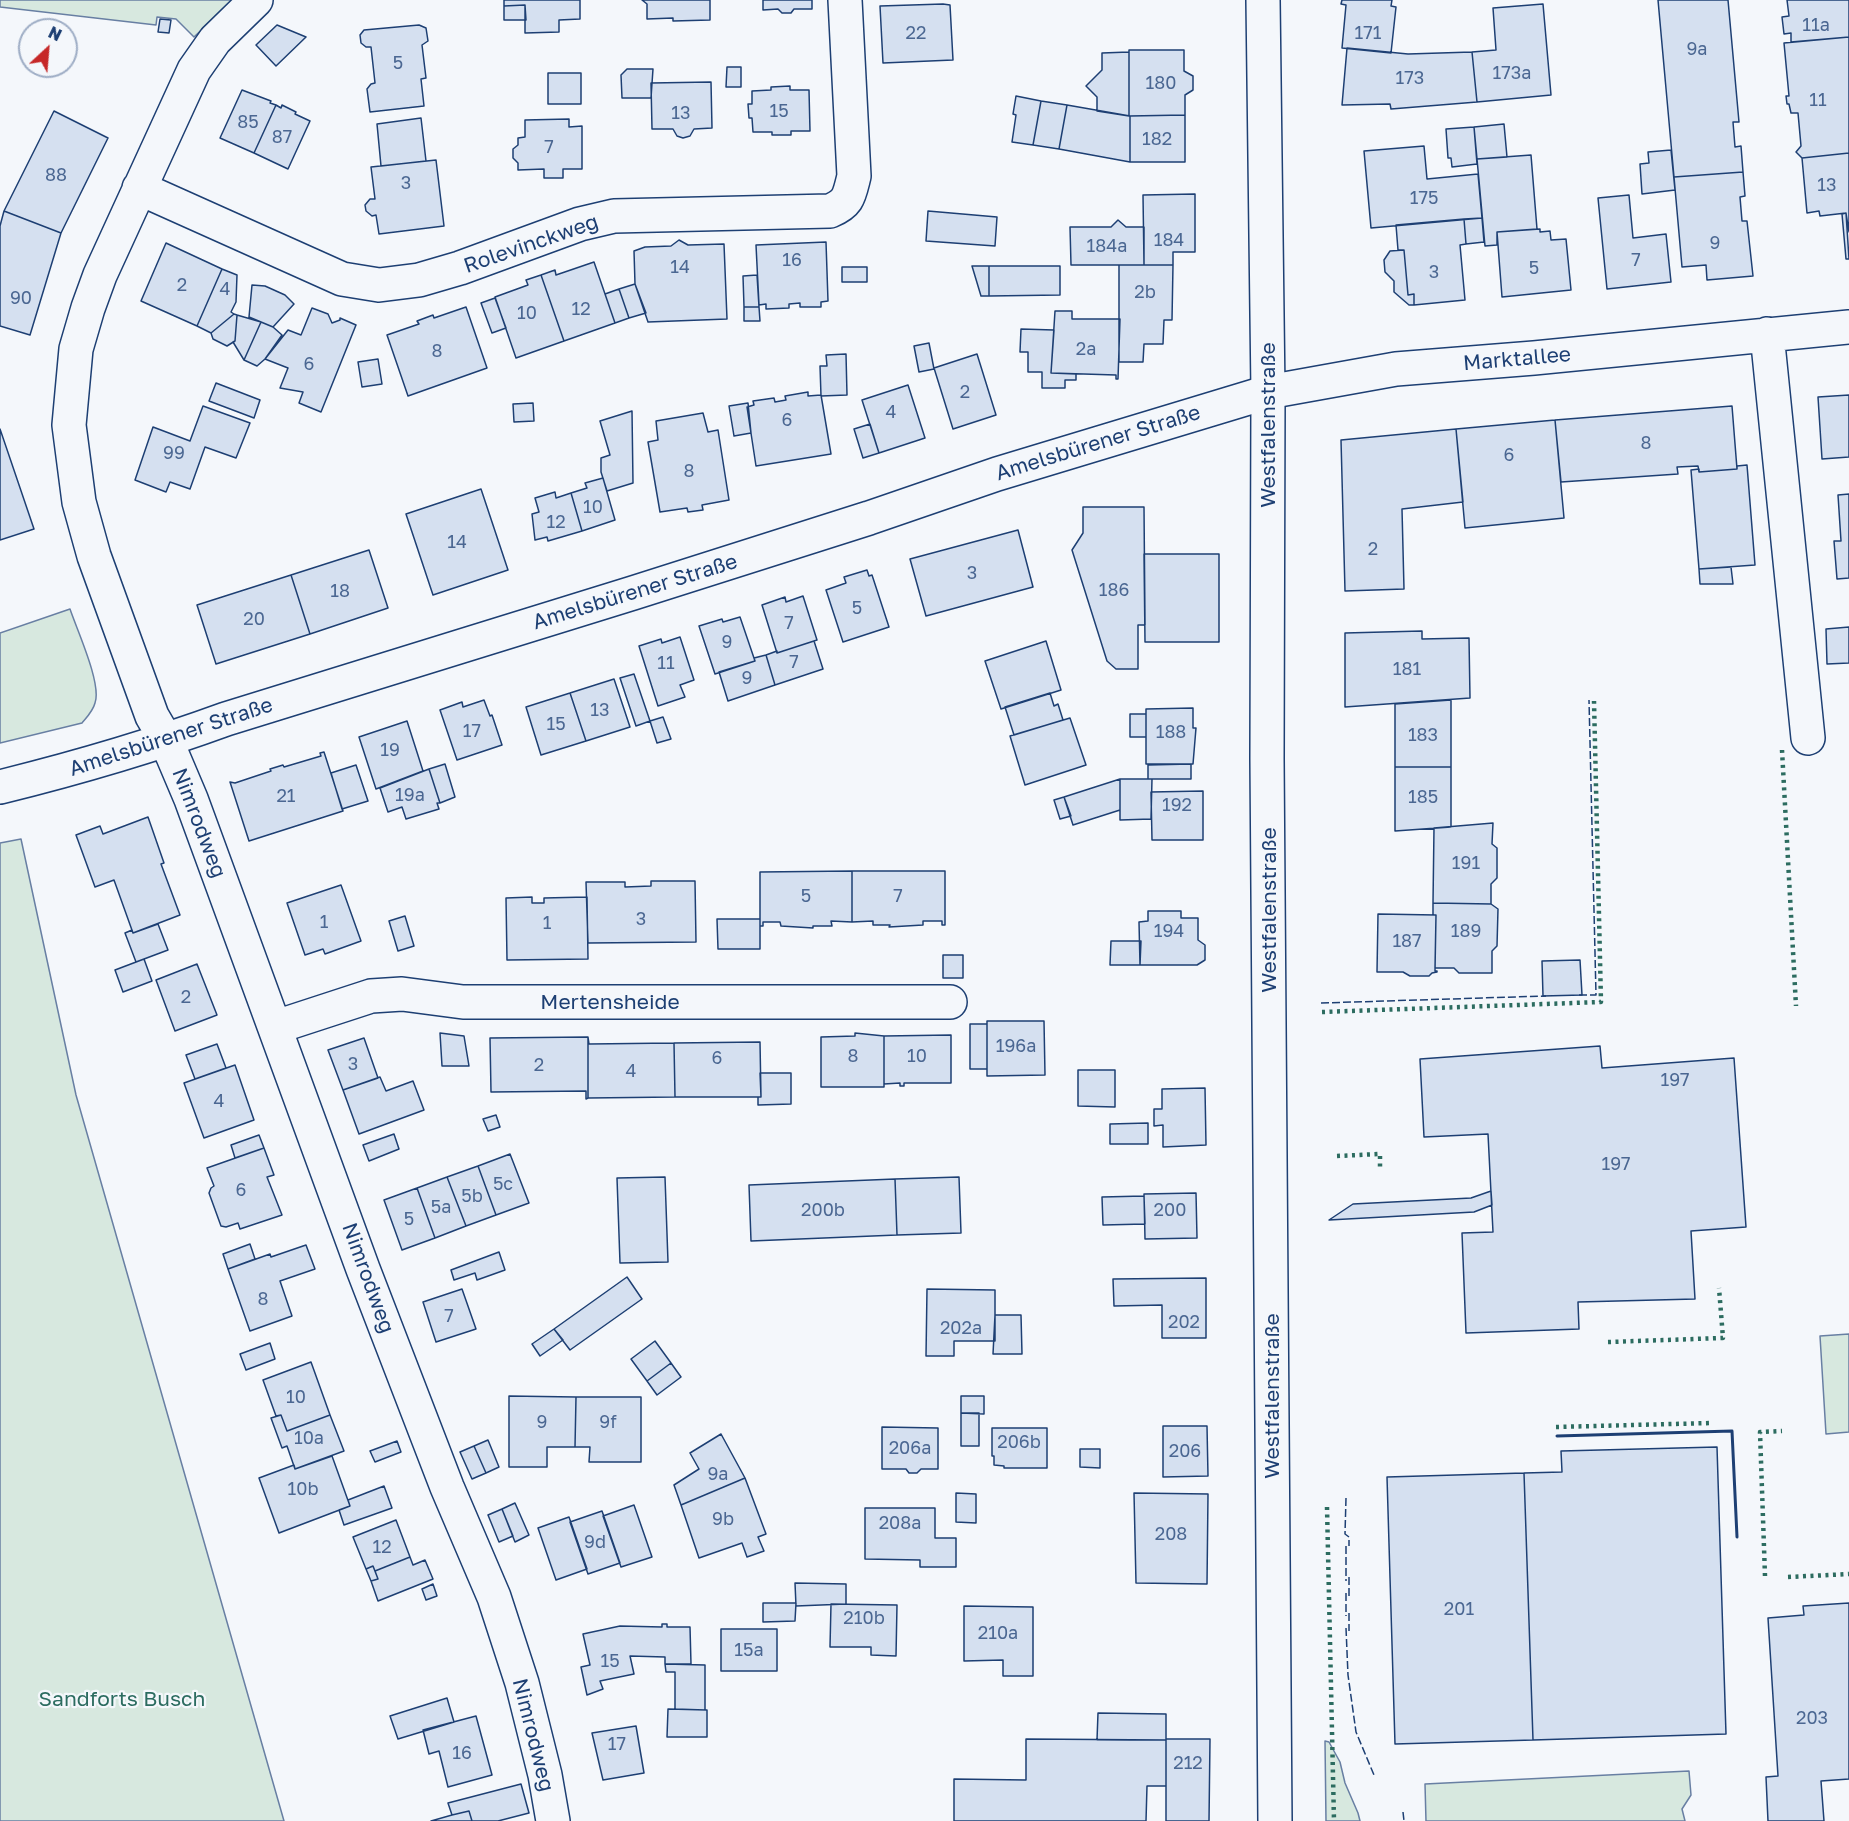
<!DOCTYPE html>
<html>
<head>
<meta charset="utf-8">
<style>
	body { margin:0 }
	#map { position:relative; width:1849px; height:1821px; overflow:hidden; background:#f4f7fb; font-family:"Golos Text",sans-serif }
	canvas { display:block }
	.north { position:absolute; left:18px; top:18px; width:60px; height:60px; box-sizing:border-box; background:#f4f7fb; border:2px solid #9eadc5; border-radius:50%; rotate:26deg; font-size:16px; font-weight:700; line-height:24px; text-align:center; color:#1d3f73 }
	.north::after { content:''; display:block; margin:auto; width:21px; height:27px; background:#c62828; clip-path:polygon(50% 0,100% 100%,50% 72%,0 100%) }
</style>
</head>
<body>
<div id="map">
<canvas width="1849" height="1821"></canvas>
<div class="north">N</div>
</div>
<script>
const ctx = document.querySelector('canvas').getContext('2d');
ctx.lineJoin = 'round';
function fill(path, color) {
  ctx.fillStyle = color;
  ctx.fill(path, 'evenodd');
}
function stroke(path, color, width, dash) {
  ctx.strokeStyle = color;
  ctx.lineWidth = width;
  ctx.lineCap = dash ? 'butt' : 'round';
  ctx.setLineDash(dash || []);
  ctx.stroke(path);
}
function write(font, color, halo, rows, align = 'center') {
  ctx.font = font + ' "Golos Text",sans-serif';
  ctx.lineWidth = 4.5;
  ctx.setLineDash([]);
  ctx.textBaseline = 'middle';
  ctx.strokeStyle = halo;
  ctx.fillStyle = color;
  for (const [text, x, y, turn = 0] of rows) {
    ctx.save();
    ctx.translate(x, y);
    ctx.rotate((+turn || 0) * Math.PI / 180);
    ctx.textAlign = isNaN(turn) ? turn : align;
    if (halo) ctx.strokeText(text, 0, 0);
    ctx.fillText(text, 0, 0);
    ctx.restore();
  }
}
const green = new Path2D(`
	M0,0H233L194,37L176,19L157,17L156,25L0,7Z
	M70,609C77,630 102,684 95,703C93,711 87,717 82,723L0,743V633Z
	M21,839L76,1095L284,1821H0V843Z
	M1849,1334V1432L1826,1434L1820,1336Z
	M1325,1741L1329,1742L1340,1762L1345,1783L1358,1813L1360,1821H1326Z
	M1689,1771L1691,1795L1682,1809L1685,1821H1426L1425,1784Z`);
fill(green, '#d7e8df');
stroke(green, '#687fa3', 1.5);
const building = new Path2D(`
	M504,0H580V19L559,20V32L525,33V5L504,6Z
	M642,0H710V20L673,21V18L647,19V4Z
	M763,0H812V9H794L791,13H782L778,9L763,10Z
	M1342,0H1392L1391,6L1396,7L1391,53L1342,48L1346,5L1341,4Z
	M1658,0H1728L1739,122H1733L1735,147L1741,146L1743,172L1674,177Z
	M1787,0H1849V37L1791,42V33L1784,34L1782,17L1789,16Z
	M943,4L950,5L953,60L883,63L880,6Z
	M1543,4L1551,95L1477,102L1472,52L1496,50L1493,8Z
	M525,5L526,20H504V6Z
	M160,19L171,20L169,33L158,32Z
	M277,25L306,37L276,66L256,45Z
	M419,25L426,28L428,41L422,45L426,78L421,79L424,106L370,112L367,89L371,84L375,83L371,47H366L361,43L360,35L364,30Z
	M1849,37V153L1802,158L1796,152L1801,146L1798,113H1791L1789,104H1787L1786,96H1789L1784,43Z
	M1347,48L1408,54L1472,52L1477,102L1391,109L1390,104L1342,105Z
	M1129,50H1184V71L1193,76V90L1185,95V115L1129,116Z
	M1129,52V116L1097,111V97L1086,86L1102,70V53Z
	M727,67H741V87H726Z
	M627,69H653L651,98H622L621,75Z
	M548,73H581V104H548Z
	M711,82L712,128L694,129L690,136L683,138L677,136L673,129H652L651,83Z
	M790,86V90H809L810,131H791V135H772V132H753L752,118H749L748,104H752V91L771,90V87Z
	M242,90L271,101L270,103L276,105L254,153L220,138Z
	M1016,96L1041,101L1033,145L1012,142L1016,115L1013,114Z
	M1041,101L1067,105L1059,149L1033,145Z
	M276,105L281,108L282,105L296,112L295,114L310,121L288,169L254,153Z
	M1067,105L1130,116V162L1059,149Z
	M54,111L108,138L61,233L4,211Z
	M1185,115V162H1130V116Z
	M421,118L426,161L381,166L377,124Z
	M569,119V127L582,126V169H563V178H544V169L518,170V163L513,158V149L518,145V138L525,137V120Z
	M1504,124L1507,157L1477,159L1474,127Z
	M1474,127L1477,164L1452,167L1451,158H1448L1446,129Z
	M1424,146L1427,179L1478,174L1482,218L1371,228L1364,151Z
	M1671,150L1675,190L1642,194L1640,164L1649,163L1648,152Z
	M1849,153V232L1846,213L1820,216L1819,211L1807,213L1802,158Z
	M1531,155L1537,229L1497,232V245L1485,246L1477,159Z
	M436,160L444,226L379,234L376,215L372,216L366,211L365,205L370,199H375L371,167Z
	M1743,172L1745,196L1740,197L1742,221H1747L1753,276L1707,280L1706,265L1682,267L1674,177Z
	M1195,194V252H1173V265H1144L1143,195Z
	M1629,195L1633,238L1666,234L1671,282L1607,289L1598,198Z
	M4,211L61,233L30,335L0,326V226Z
	M928,211L997,217L995,246L926,241Z
	M1846,213L1849,259H1846L1842,214Z
	M1482,218L1484,242L1466,244L1464,219Z
	M1464,219L1466,244L1460,245L1465,300L1414,305V294L1408,295L1404,250H1398L1396,225Z
	M1118,220L1126,227H1144V265H1071L1070,227H1111Z
	M1540,229V232L1550,231L1551,240L1566,239L1571,290L1502,297L1497,232Z
	M679,240L688,245L724,244L727,319L648,322L635,284L634,251L645,247L671,246Z
	M826,242L828,301L821,302V307H800V303L789,304V308L766,309V304L759,305L756,245Z
	M166,243L222,269L197,326L141,301Z
	M1404,250L1408,295L1414,294V305H1409L1394,292V281L1385,272L1384,260L1390,251Z
	M594,262L615,323L564,341L541,275L555,270L556,275Z
	M1119,265H1173L1172,320H1164L1163,344H1144L1143,362H1119Z
	M972,266H989V296H981Z
	M989,266H1060V295L989,296Z
	M842,267H867V282H842Z
	M222,269L237,275L236,302L231,312L234,314L211,333L197,326Z
	M541,275L564,341L516,358L495,297L528,285L526,280Z
	M757,275L759,307H744L743,276Z
	M635,284L646,313L629,318L619,289Z
	M252,285L265,286L285,295L294,304L273,327L249,317Z
	M619,289L629,318L615,323L605,294Z
	M495,298L506,328L492,333L481,303Z
	M466,307L487,368L408,396L387,335L419,324L417,321L433,315L434,318Z
	M744,307H759L760,321H744Z
	M312,308L328,314L332,323L340,320V318L356,325L321,412L299,403L303,392L280,388L288,368L265,359L288,330L301,335Z
	M1055,311H1072V319H1120L1118,379H1116V375L1051,373Z
	M234,314L237,315L235,341L227,346L213,339L211,333Z
	M237,315L261,322L244,360L233,342L235,341Z
	M261,322L273,327L282,335L265,359L257,366L244,360Z
	M1021,329L1054,330L1051,373L1076,374V380H1065V388H1042V372H1028V352H1020Z
	M929,343L934,369L919,372L914,346Z
	M846,354L847,395L821,396L820,366H827L826,355Z
	M977,354L996,415L953,429L934,368Z
	M378,359L382,384L362,387L358,362Z
	M216,383L260,400L254,418L209,401Z
	M908,385L925,438L879,453L862,400Z
	M808,392V396L821,395L831,454L756,466L747,407L754,405L753,401L774,398L775,402L786,400L785,396Z
	M1849,395V457L1822,459L1818,397Z
	M533,403L534,421L514,422L513,404Z
	M748,403L751,433L734,436L729,406Z
	M203,406L250,423L236,458L205,447L190,489L170,482L166,492L135,480L153,427L190,441Z
	M1732,406L1737,469L1699,472L1698,466L1677,467L1678,474L1561,482L1555,420Z
	M632,411L633,483L607,491L601,472V458L610,455L600,421Z
	M703,413L708,432L718,430L729,500L702,505L703,510L688,512L687,508L660,512L648,442L658,440L656,421Z
	M1555,420L1564,518L1465,528L1456,429Z
	M870,424L879,453L863,458L854,429Z
	M0,429L34,529L0,540Z
	M1456,429L1463,502L1402,509L1404,589L1345,591L1341,440Z
	M1747,465L1755,565L1699,569L1691,470L1699,469V472L1737,469V466Z
	M603,478L615,520L582,531L571,493L587,488L585,483Z
	M481,489L508,570L433,595L406,514Z
	M555,492L556,498L571,493L582,531L548,541L547,537L535,540L532,514L539,512L535,498Z
	M1849,494V578L1837,579L1834,541H1841L1838,495Z
	M1083,507H1144L1145,625H1138V669H1116L1107,661L1072,550L1083,533Z
	M1018,530L1033,587L926,616L910,559Z
	M369,550L388,608L310,634L291,575Z
	M1144,554H1219V642H1145Z
	M1731,567L1733,584H1700L1699,569Z
	M867,570L869,576L872,575L889,627L843,642L826,590L846,583L844,577Z
	M291,575L310,634L216,664L197,605Z
	M803,596L817,640L777,653L762,605L785,597L786,602Z
	M740,617L755,661L715,674L699,626L722,619L723,622Z
	M1849,627V663L1827,664L1826,629Z
	M1422,631V639L1469,638L1470,698L1345,707V633Z
	M680,637L694,680L680,685L685,697L658,706L639,646L661,639L662,643Z
	M814,641L823,669L775,685L766,655L777,651V653Z
	M1046,641L1061,690L1001,709L985,661Z
	M766,655L775,685L728,701L719,672L755,661L754,658Z
	M634,674L650,721L636,726L620,678Z
	M614,679L630,727L586,741L570,693Z
	M570,693L586,741L541,755L526,707Z
	M1050,693L1054,706L1058,704L1063,720L1014,735L1005,707Z
	M484,700L490,716L492,715L502,745L457,760L440,710L462,702L463,707Z
	M1451,700V767H1395V704Z
	M1193,708V728H1196L1193,764H1146V709Z
	M1130,714H1146V737H1130Z
	M663,717L671,739L657,743L650,721Z
	M1070,718L1086,765L1025,785L1010,736Z
	M407,721L423,771L376,789L359,737Z
	M324,752L343,811L249,841L230,782L235,783L271,771L270,769L283,765L284,767L321,756L320,753Z
	M445,764L455,797L440,803L429,769Z
	M1191,764V779H1148V765Z
	M356,765L368,801L342,809L331,773Z
	M1395,767H1451V827L1395,831Z
	M429,769L440,803H437L439,809L406,819L402,807L388,812L380,788Z
	M1120,779V810L1073,825L1064,797Z
	M1120,779H1152L1151,819L1120,820Z
	M1203,791V840H1152L1151,792Z
	M1064,797L1071,816L1060,819L1054,800Z
	M148,817L164,863L161,864L180,915L133,933L114,880L95,887L76,835L100,826L103,834Z
	M1493,823L1492,844L1497,848V878L1491,884V904L1433,903L1434,828Z
	M852,871V922L831,921L832,926H813V928L781,926L780,922H763V926H760V872Z
	M852,871H945V925H942V921H923V925L889,927L890,925H873V921L852,922Z
	M651,881H695L696,942L588,943L586,882H625V887L651,886Z
	M341,885L361,941L325,954L323,949L305,955L287,903Z
	M532,897V903H544V898L587,897L588,959L507,960L506,898Z
	M1433,903L1491,904L1498,909L1497,946L1492,951V973H1459L1454,968H1435L1436,915H1433Z
	M1148,911H1181V918H1198V940L1205,945V960L1197,965H1140L1139,922L1148,921Z
	M1378,914L1436,915L1435,971H1437V972L1432,973L1429,976H1410L1403,972H1377Z
	M405,916L414,946L398,951L389,921Z
	M717,919H760V949H718Z
	M158,924L168,950L136,962L125,933L132,930L133,933Z
	M1111,941H1141L1140,965H1110Z
	M943,955H963V978H943Z
	M144,959L152,981L123,992L115,970Z
	M1580,960L1582,995L1543,996L1542,961Z
	M197,964L217,1015L175,1031L156,980Z
	M987,1021H1044L1045,1075L987,1076Z
	M970,1024H987V1069H970Z
	M440,1033L464,1036L469,1066H442Z
	M855,1033L884,1036V1087H821V1037L855,1036Z
	M951,1035V1083H904V1086H900V1083L884,1084V1036Z
	M588,1037V1098L586,1099V1091L491,1092L490,1038Z
	M588,1037L589,1044L674,1043L675,1097L588,1098Z
	M364,1038L378,1078L343,1090L328,1050Z
	M760,1042L761,1097H675L674,1043Z
	M217,1044L226,1068L195,1079L186,1055Z
	M1600,1046L1602,1068L1734,1058L1746,1227L1691,1231L1695,1299L1578,1302L1579,1329L1466,1333L1462,1233L1493,1232L1488,1134L1424,1137L1420,1059Z
	M235,1065L254,1120L204,1138L184,1083Z
	M1078,1070H1115V1107L1078,1106Z
	M760,1073H791V1104L758,1105V1097H761Z
	M380,1077L386,1091L413,1081L424,1110L359,1134L343,1090Z
	M1205,1088L1206,1145L1163,1147V1125L1154,1126V1109H1162V1089Z
	M496,1115L500,1127L488,1131L483,1119Z
	M1148,1123V1144H1110V1124Z
	M394,1134L399,1149L369,1161L363,1145Z
	M259,1135L264,1148L235,1158L231,1145Z
	M264,1148L274,1175L267,1177L282,1215L240,1229L238,1223L226,1227L221,1226L209,1193L211,1188L214,1186L207,1168Z
	M510,1154L529,1203L496,1215L478,1166Z
	M478,1166L496,1215L466,1226L447,1177Z
	M447,1177L466,1226L435,1238L417,1188Z
	M665,1177L668,1262L620,1263L617,1178Z
	M959,1177L961,1233L897,1235L895,1179Z
	M895,1179L897,1235L751,1241L749,1185Z
	M417,1188L435,1238L402,1250L384,1200Z
	M1491,1191L1492,1205L1474,1212L1329,1220L1353,1204L1471,1198Z
	M1196,1193L1197,1238L1145,1239L1144,1194Z
	M1144,1196L1145,1224L1103,1225L1102,1197Z
	M250,1244L255,1259L228,1269L223,1254Z
	M306,1245L315,1269L280,1281L292,1316L250,1331L228,1269L270,1254L271,1257Z
	M499,1252L505,1270L477,1280L475,1273L454,1280L451,1270Z
	M627,1277L642,1299L570,1350L554,1329Z
	M1206,1278V1338H1162V1305L1114,1306L1113,1279Z
	M462,1289L476,1329L436,1342L423,1302Z
	M927,1289L995,1290V1341H954V1356H926Z
	M995,1315H1021L1022,1354H993Z
	M554,1329L563,1340L540,1356L532,1344Z
	M655,1341L671,1363L647,1381L631,1359Z
	M270,1343L275,1359L246,1370L240,1354Z
	M311,1362L330,1415L287,1431L281,1415L276,1416L263,1380Z
	M671,1363L681,1377L657,1395L647,1381Z
	M509,1396L576,1397L575,1447H547V1467H509Z
	M961,1396H984V1414L961,1413Z
	M576,1397H641V1462H589L590,1447H575Z
	M961,1413H979V1446H961Z
	M281,1415L287,1431L330,1415L344,1451L295,1469L287,1446L282,1448L271,1418Z
	M1163,1426H1207L1208,1476L1163,1477Z
	M882,1427L938,1428V1469H921L917,1473H909L906,1469H882Z
	M992,1428H1047V1468H1004V1466L994,1465V1456H992Z
	M721,1434L745,1478L681,1505L674,1485L699,1469L690,1453Z
	M488,1440L499,1467L486,1473L474,1446Z
	M397,1441L401,1452L375,1462L370,1451Z
	M474,1446L486,1473L472,1479L460,1452Z
	M1717,1447L1726,1734L1533,1740L1524,1473L1562,1472L1561,1451Z
	M1080,1449H1100V1468L1080,1467Z
	M332,1456L350,1506L279,1533L259,1478L294,1465L295,1469Z
	M1524,1473L1533,1740L1395,1744L1387,1477Z
	M745,1478L766,1534L758,1537L764,1551L747,1557L742,1543L699,1558L681,1505Z
	M384,1486L392,1508L344,1525L339,1510L350,1506L348,1500Z
	M956,1493L976,1494V1523L956,1522Z
	M1134,1493L1208,1494L1207,1584L1136,1583Z
	M515,1503L529,1535L515,1542L502,1509Z
	M634,1505L652,1557L621,1567L603,1516Z
	M865,1508H935V1538H956V1567H920V1560L865,1559Z
	M502,1509L513,1536L499,1542L488,1515Z
	M602,1511L620,1563L588,1574L570,1522Z
	M569,1517L587,1569L556,1580L538,1528Z
	M396,1520L410,1557L375,1571L373,1566L366,1569L353,1537Z
	M410,1557L413,1565L425,1560L433,1579L378,1601L371,1581L378,1579L375,1571Z
	M373,1566L378,1579L371,1581L366,1569Z
	M795,1583L846,1584V1604L796,1606Z
	M433,1584L437,1596L426,1600L422,1589Z
	M763,1603H796L795,1621L763,1622Z
	M1849,1603V1779L1821,1781L1824,1821H1768L1766,1777L1778,1776L1768,1618L1804,1615L1803,1606Z
	M831,1604L897,1605L896,1656L871,1655V1647H830Z
	M964,1606L1033,1607V1676H1003V1660L964,1661Z
	M662,1624H667V1627H690L691,1664H665V1657L630,1656L634,1674L600,1681L603,1689L587,1695L581,1667L590,1665L583,1634L620,1626L662,1627Z
	M721,1629H777V1671H721Z
	M665,1664L705,1665V1710L675,1709V1672H666Z
	M447,1698L454,1722L398,1739L390,1716Z
	M668,1709L707,1710V1737H667Z
	M1098,1713L1166,1714V1740H1097Z
	M476,1716L492,1775L448,1787L439,1751L429,1754L423,1730Z
	M636,1726L644,1773L603,1780L592,1733Z
	M1026,1739L1166,1740V1786H1147L1146,1821H954V1779L1026,1780Z
	M1166,1739H1210L1209,1821H1166Z
	M521,1784L529,1813L498,1821H472L469,1811L452,1815L448,1803Z
	M469,1811L472,1821H431L452,1815Z`);
fill(building, '#d5e0f0');
stroke(building, '#1d3f73', 1.5);
const minor = new Path2D(`
	M256,0L215,40L194,70L100,275L88,308L76,349L69,425L79,502L94,556L152,716L166,740L191,799L363,1269L447,1487L494,1597L522,1683L545,1775L553,1821
	M139,188L342,279L379,285L419,280L460,268L580,224L614,216L830,211C849,203 849,196 854,176L845,0
	M1767,334L1808,738
	M0,787C77,768 152,746 226,719L633,593L869,518L997,474L1268,392L1396,369L1534,358L1849,327
	M276,1027L371,996L402,994L463,1002H950`);
const major = new Path2D(`
	M1263,0L1268,392L1267,758L1275,1821`);
stroke(minor, '#1d3f73', 36);
stroke(major, '#1d3f73', 36);
stroke(minor, '#f4f7fb', 33);
stroke(major, '#f4f7fb', 33);
stroke(new Path2D(`
	M1782,750L1796,1006
	M1322,1012L1601,1002L1594,701
	M1337,1156L1380,1154V1169
	M1608,1342L1723,1338L1719,1288
	M1556,1427L1711,1423
	M1327,1507L1334,1821
	M1765,1576L1760,1432L1782,1431
	M1788,1577L1849,1574`), '#2c6c60', 4.5, [3, 4.5]);
stroke(new Path2D(`
	M1579,995H1596L1589,700
	M1321,1003L1546,996
	M1346,1498L1345,1534L1349,1537V1546
	M1346,1546V1581
	M1346,1593V1616
	M1349,1596V1576
	M1349,1613V1631
	M1346,1628L1348,1675L1356,1732L1374,1775
	M1403,1812L1404,1821`), '#1d3f73', 1.5, [8, 3]);
stroke(new Path2D(`
	M1557,1436L1732,1431L1737,1537`), '#1d3f73', 3);
write('18px', '#4b6792', null, [
	["11a",1816,25],
	["22",916,33],
	["171",1368,33],
	["9a",1697,49],
	["5",398,63],
	["173a",1512,73],
	["173",1410,78],
	["180",1161,83],
	["11",1818,100],
	["15",779,111],
	["13",681,113],
	["85",248,122],
	["87",282,137],
	["182",1157,139],
	["7",549,147],
	["88",56,175],
	["3",406,183],
	["13",1827,185],
	["175",1424,198],
	["184",1169,240],
	["9",1715,243],
	["184a",1107,246],
	["16",792,260],
	["7",1636,260],
	["14",680,267],
	["5",1534,268],
	["3",1434,272],
	["2",182,285],
	["4",225,289],
	["2b",1145,292],
	["90",21,298],
	["12",581,309],
	["10",527,313],
	["2a",1086,349],
	["8",437,351],
	["6",309,364],
	["2",965,392],
	["4",891,412],
	["6",787,420],
	["8",1646,443],
	["99",174,453],
	["6",1509,455],
	["8",689,471],
	["10",593,507],
	["12",556,522],
	["14",457,542],
	["2",1373,549],
	["3",972,573],
	["186",1114,590],
	["18",340,591],
	["5",857,608],
	["20",254,619],
	["7",789,623],
	["9",727,642],
	["7",794,662],
	["11",666,663],
	["181",1407,669],
	["9",747,678],
	["13",600,710],
	["15",556,724],
	["17",472,731],
	["188",1171,732],
	["183",1423,735],
	["19",390,750],
	["19a",410,795],
	["21",286,796],
	["185",1423,797],
	["192",1177,805],
	["191",1466,863],
	["5",806,896],
	["7",898,896],
	["3",641,919],
	["1",324,922],
	["1",547,923],
	["194",1169,931],
	["189",1466,931],
	["187",1407,941],
	["2",186,997],
	["196a",1016,1046],
	["8",853,1056],
	["10",917,1056],
	["6",717,1058],
	["3",353,1064],
	["2",539,1065],
	["4",631,1071],
	["197",1675,1080],
	["4",219,1101],
	["197",1616,1164],
	["5c",503,1184],
	["6",241,1190],
	["5b",472,1196],
	["5a",441,1207],
	["200b",823,1210],
	["200",1170,1210],
	["5",409,1219],
	["8",263,1299],
	["7",449,1316],
	["202",1184,1322],
	["202a",961,1328],
	["10",296,1397],
	["9",542,1422],
	["9f",608,1422],
	["10a",309,1438],
	["206b",1019,1442],
	["206a",910,1448],
	["206",1185,1451],
	["9a",718,1474],
	["10b",303,1489],
	["9b",723,1519],
	["208a",900,1523],
	["208",1171,1534],
	["9d",595,1542],
	["12",382,1547],
	["201",1459,1609],
	["210b",864,1618],
	["210a",998,1633],
	["15a",749,1650],
	["15",610,1661],
	["203",1812,1718],
	["17",617,1744],
	["16",462,1753],
	["212",1188,1763]
]);
write('21px', '#1d3f73', '#f4f7fb', [
	["Rolevinckweg",531,244,-19],
	["Marktallee",1517,359,-5],
	["Westfalenstraße",1268,425,-90],
	["Amelsbürener Straße",1098,443,-17],
	["Amelsbürener Straße",635,592,-17],
	["Amelsbürener Straße",171,737,-18],
	["Nimrodweg",199,823,69],
	["Westfalenstraße",1269,910,-90],
	["Mertensheide",610,1002],
	["Nimrodweg",368,1278,70],
	["Westfalenstraße",1272,1396,-90],
	["Nimrodweg",533,1735,76]
]);
write('21px', '#2c6c60', '#f4f7fb', [
	["Sandforts Busch",122,1699]
]);
</script>
</body>
</html>
